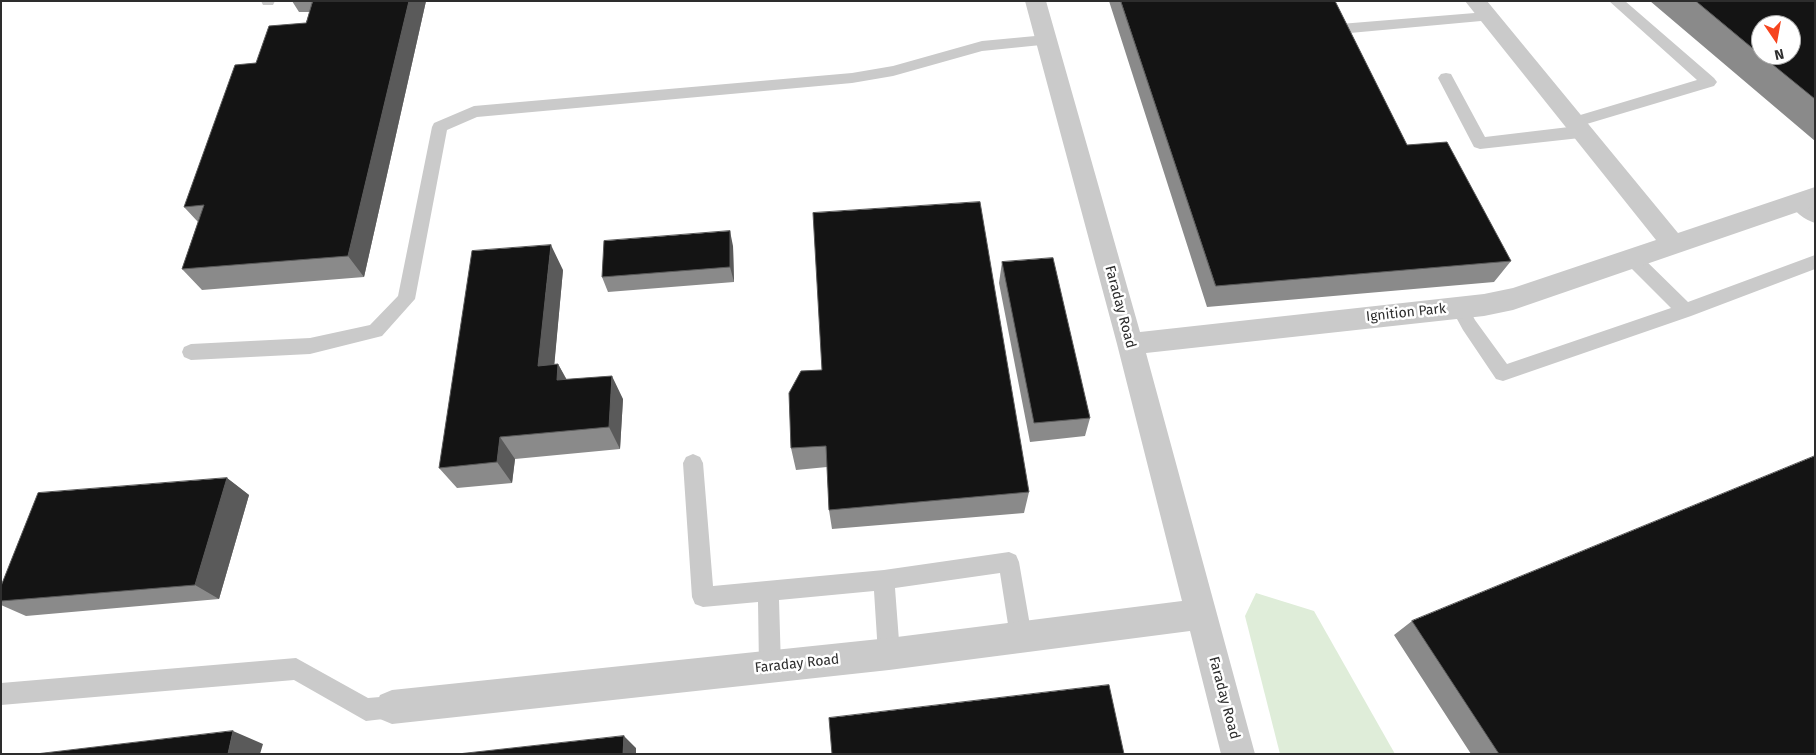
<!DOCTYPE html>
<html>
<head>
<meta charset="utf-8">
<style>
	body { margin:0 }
	#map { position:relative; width:1816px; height:755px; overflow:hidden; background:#fff; font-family:"Fira Sans",sans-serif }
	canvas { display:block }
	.frame { position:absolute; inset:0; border:2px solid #2d2d2d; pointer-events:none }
	.north { position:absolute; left:1751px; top:15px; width:50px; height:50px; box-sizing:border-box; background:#fff; border:1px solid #ababab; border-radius:50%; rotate:168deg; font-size:14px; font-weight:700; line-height:20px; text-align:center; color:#2d2d2d }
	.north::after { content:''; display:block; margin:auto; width:18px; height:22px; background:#f6441e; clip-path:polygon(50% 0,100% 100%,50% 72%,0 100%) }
</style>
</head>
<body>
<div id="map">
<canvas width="1816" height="755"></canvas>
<div class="frame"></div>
<div class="north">N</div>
</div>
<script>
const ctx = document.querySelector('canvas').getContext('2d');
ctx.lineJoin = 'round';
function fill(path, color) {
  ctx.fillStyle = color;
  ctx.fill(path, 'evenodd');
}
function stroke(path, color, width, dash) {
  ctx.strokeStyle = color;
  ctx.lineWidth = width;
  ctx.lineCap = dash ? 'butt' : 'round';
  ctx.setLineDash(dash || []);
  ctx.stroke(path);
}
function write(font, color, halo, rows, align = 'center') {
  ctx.font = font + ' "Fira Sans",sans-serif';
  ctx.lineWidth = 5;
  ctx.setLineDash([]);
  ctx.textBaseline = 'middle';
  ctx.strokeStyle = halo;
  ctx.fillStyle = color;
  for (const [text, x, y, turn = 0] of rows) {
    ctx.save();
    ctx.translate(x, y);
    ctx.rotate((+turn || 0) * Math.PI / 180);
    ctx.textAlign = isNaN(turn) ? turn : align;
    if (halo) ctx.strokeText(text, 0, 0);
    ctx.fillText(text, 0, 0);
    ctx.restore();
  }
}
fill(new Path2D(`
	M1256,593L1314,611L1395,754H1280L1245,616Z`), '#dfedd9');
fill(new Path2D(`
	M261,1H275L273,5H263Z
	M1609,1H1625L1714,78L1717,82L1714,86L1580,126L1586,128L1588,132L1586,136L1580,138L1480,149L1474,147L1438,78L1441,74L1446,73L1451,74L1485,137L1569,127L1565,123L1567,119L1697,80Z
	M1487,12L1492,14L1494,17L1492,20L1328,35L1323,33L1321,30L1323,27L1328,25Z
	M1046,35L1051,36L1053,40L1051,44L982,51L893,76L852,83L477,117L447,130L415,299L382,336L310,354L191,360L184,357L182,352L184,347L191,344L310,338L370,325L398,296L432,127L434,123L474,106L852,73L893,66L982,41Z
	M1797,196L1803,198L1815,207V223C1805,220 1793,211 1789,202L1791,198Z
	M1632,251L1638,253L1688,302L1815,255V269L1691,316L1503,381L1496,379L1463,330L1451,308L1454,303L1460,301L1466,303L1475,320L1507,364L1671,308L1626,263L1623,258L1626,253Z
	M693,454L700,457L703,463L713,586L884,570L1009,552L1016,555L1019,562L1032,637L1029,645L1021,648L1013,645L1010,637L1000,573L895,588L900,654L897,662L889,665L881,662L878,654L874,591L779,600L781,667L778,675L770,678L762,675L759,667L758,602L703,607L695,604L692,597L683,463L686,457Z
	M296,658L368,698L392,696L400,699L403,707L400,715L392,718L366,721L294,680L1,705V683Z`), '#cacaca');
fill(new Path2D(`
	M1025,1H1046L1140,332L1484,294L1513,288L1656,240L1465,1H1487L1678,233L1815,187V206L1513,310L1484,316L1146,353L1255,754H1221L1190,631L889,670L392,724L380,719L375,707L380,695L392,690L889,638L1182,601L1117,344Z`), '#cacaca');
fill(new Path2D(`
	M292,1H426L364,277L202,290L182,269L198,222L184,207L306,23L310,12H299Z
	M1109,1H1335L1407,145L1511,261L1494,282L1207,307Z
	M1650,1H1815V141Z
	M733,246L734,282L608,292L602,277Z
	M1002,262L1090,418L1085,436L1030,442L999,283Z
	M563,270L554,365L558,364L567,380L623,399L620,449L515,459L512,483L457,488L439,468Z
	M789,393L1029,492L1024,513L832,529L829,510L827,467L796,470L791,448Z
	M227,478L249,495L219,599L26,616L1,605V586Z
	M1412,621L1815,754H1471L1394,635Z`), '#8a8a8a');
fill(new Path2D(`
	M409,1H426L364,277L348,256Z
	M730,231L733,246L734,282L730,267Z
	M551,245L563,270L552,390L538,366Z
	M558,364L571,388L557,380Z
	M612,376L623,399L620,449L609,427Z
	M500,437L515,459L512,483L497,462Z
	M227,478L249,495L219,599L195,585Z
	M233,731L263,744L260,754H228Z
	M624,736L636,748V754H623Z`), '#5a5a5a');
const building = new Path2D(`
	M313,1H409L348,256L182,269L204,205L184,207L235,65L256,63L269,26L306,23Z
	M1121,1H1335L1407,145L1447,142L1511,261L1216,286Z
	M1696,1H1815V99L1761,55H1791V25H1761V55Z
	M980,202L1029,492L829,510L826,446L791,448L789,393L801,371L822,370L813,213Z
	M730,231V267L602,277L604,241Z
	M551,245L538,366L558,364L557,380L612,376L609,427L500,437L497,462L439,468L472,251Z
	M1053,258L1090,418L1034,423L1002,262Z
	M1815,456V754H1499L1412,621Z
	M227,478L195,585L1,601V586L38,493Z
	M1109,685L1124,754H832L829,718Z
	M233,731L228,754H36Z
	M624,736L623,754H458Z`);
fill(building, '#141414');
stroke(building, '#5a5a5a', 1);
write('14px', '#2d2d2d', '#fff', [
	["Faraday Road",1120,307,75],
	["Ignition Park",1406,313,-6],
	["Faraday Road",797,664,-6],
	["Faraday Road",1224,698,75]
]);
</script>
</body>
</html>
